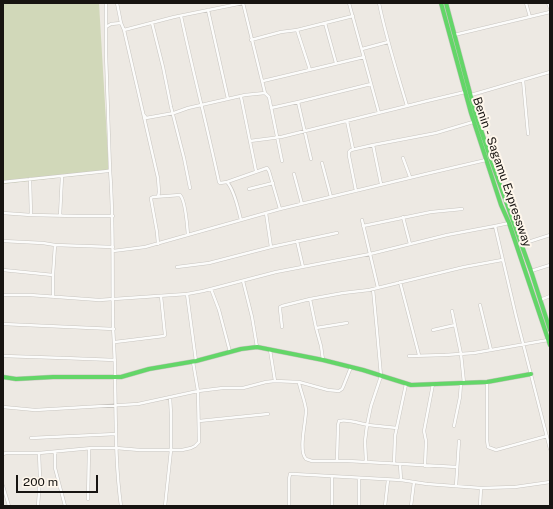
<!DOCTYPE html>
<html>
<head>
<meta charset="utf-8">
<style>
	body { margin:0 }
	#map { position:relative; width:553px; height:509px; overflow:hidden; background:#ede9e3; font-family:"Public Sans",sans-serif }
	canvas { display:block }
	.frame { position:absolute; inset:0; border:4px solid #171411; pointer-events:none }
	.scale { position:absolute; left:16px; top:475px; width:82px; height:18px; box-sizing:border-box; border:2px solid #171411; border-top:0; padding-left:5px; font-size:12px; line-height:14px; white-space:nowrap; color:#171411; -webkit-text-stroke:3px #fff7ec; paint-order:stroke }
</style>
</head>
<body>
<div id="map">
<canvas width="553" height="509"></canvas>
<div class="frame"></div>
<div class="scale">200 m</div>
</div>
<script>
const ctx = document.querySelector('canvas').getContext('2d');
ctx.lineJoin = 'round';
function fill(path, color) {
  ctx.fillStyle = color;
  ctx.fill(path, 'evenodd');
}
function stroke(path, color, width, dash) {
  ctx.strokeStyle = color;
  ctx.lineWidth = width;
  ctx.lineCap = dash ? 'butt' : 'round';
  ctx.setLineDash(dash || []);
  ctx.stroke(path);
}
function write(font, color, halo, rows, align = 'center') {
  ctx.font = font + ' "Public Sans",sans-serif';
  ctx.lineWidth = 4;
  ctx.setLineDash([]);
  ctx.textBaseline = 'middle';
  ctx.strokeStyle = halo;
  ctx.fillStyle = color;
  for (const [text, x, y, turn = 0] of rows) {
    ctx.save();
    ctx.translate(x, y);
    ctx.rotate((+turn || 0) * Math.PI / 180);
    ctx.textAlign = isNaN(turn) ? turn : align;
    if (halo) ctx.strokeText(text, 0, 0);
    ctx.fillText(text, 0, 0);
    ctx.restore();
  }
}
fill(new Path2D(`
	M3,3H99L109,172L3,184Z`), '#d1d8b9');
const street = new Path2D(`
	M117,3L121,23L124,30L158,178L159,192L158,197
	M243,3L265,93L269,97L282,161
	M349,3L379,113
	M379,3C386,38 397,72 407,106
	M526,3L530,17
	M548,3L550,8
	M208,10L228,99
	M181,16C193,72 207,126 219,182L220,183L227,182L267,168L269,171L280,209
	M152,23L163,67L171,107L184,158L190,188
	M325,23L336,63
	M106,27L111,24L121,23
	M124,30L174,17L243,3
	M297,30L310,70
	M454,35L550,12
	M251,40L281,32L297,30L353,16
	M362,49L388,42
	M523,80L528,134
	M263,81L364,57
	M471,95L550,72
	M241,97L256,171
	M271,108L298,102
	M144,115L146,118L174,113L188,108L245,95L265,93
	M347,121L353,149
	M250,141L281,137L427,101L465,92
	M373,145L381,184
	M403,158L410,177
	M311,159L298,102L371,84
	M322,163L331,197
	M110,170C114,222 112,275 113,327C114,343 115,360 115,376C116,419 115,463 121,506
	M294,174L302,204
	M30,179L31,215L77,216H113
	M3,182L108,171L110,170L106,54V3
	M227,182C235,191 238,209 241,220
	M249,189L273,183
	M356,191L349,156V152L351,150L373,145L436,133L473,122
	M3,213L31,215
	M266,213L271,247
	M60,216L62,176
	M403,217L410,244
	M362,220L378,288
	M509,223L495,226L516,316L550,449
	M363,226L431,212L462,209
	M3,241L43,243L55,245L113,247
	M297,241L303,267
	M158,244L157,232L151,199V198L153,197L180,195C186,201 187,226 188,235
	M522,244L550,235
	M113,251L145,247L280,209L430,173L486,160
	M177,267L209,263L271,247L337,233
	M3,270L53,275L55,245
	M531,271L550,265
	M53,275V297
	M243,281L252,317L257,347
	M400,282L419,355
	M211,289L219,310L230,352
	M187,294L196,361
	M3,295H30L99,300L187,294L203,291L276,272L370,254L447,235L495,226
	M310,299L316,328L321,346L323,360
	M540,300L550,296
	M480,305L491,350
	M452,311L461,354L464,383
	M3,324L114,329
	M282,327L280,309V307L282,306L310,299L343,293L369,290L464,267L502,260
	M316,328L347,323
	M433,330L455,325
	M115,342L164,336L165,335L161,296
	M270,350L275,381
	M3,356L64,358L115,360
	M409,356L445,355L474,353L548,340
	M487,382V440L488,447L496,450L547,436
	M299,383C301,392 305,401 306,410C306,422 298,451 306,459L312,461H348L457,467
	M3,407L35,410L138,404L198,391L223,388H243L266,382L275,381L299,382L328,390L339,391L342,389L343,387L351,367
	M199,421L268,414
	M454,426L460,397L461,383
	M31,438L116,434
	M55,452V468L65,506
	M3,454L6,453H39L92,448H116L140,450H182L191,448L195,446L199,442L198,391L193,362
	M337,461L338,425L339,421C348,419 358,423 368,425C377,426 387,427 397,428
	M366,462L365,441L367,425L371,406L381,376L377,331L373,289
	M394,464L395,436L406,384
	M400,464L401,480
	M425,466L426,441L424,431L433,384
	M3,486L9,506
	M456,486L459,441
	M88,499L89,449
	M38,506L40,478L39,453
	M165,506L171,450V414L170,397
	M289,506V479L290,474H293L401,480L427,484L481,488L515,487L550,482
	M332,506V477
	M359,506V478
	M385,506L388,480
	M411,506L414,482
	M480,506L481,488`);
const fast = new Path2D(`
	M441,3L471,113L501,205L509,223L550,345
	M446,3L475,112L490,157L531,271L550,330
	M3,377L16,379L53,377H121L149,369L196,361L241,349L257,347L323,360L363,370L411,385L487,382L531,374`);
stroke(street, '#c8c5c0', 3.5);
stroke(fast, '#c8c5c0', 5);
stroke(street, '#fcfcfb', 2.5);
stroke(fast, '#63d668', 4);
write('12px', '#171411', '#fff7ec', [
	["Benin - Sagamu Expressway",502,172,71]
]);
</script>
</body>
</html>
